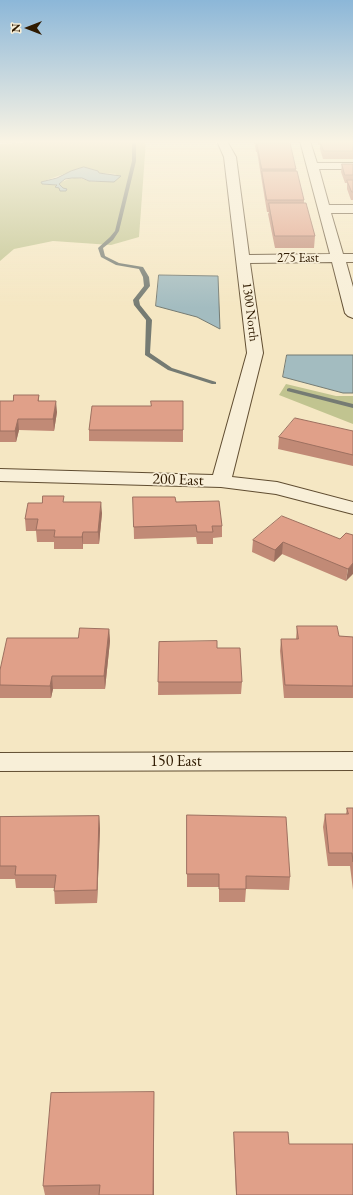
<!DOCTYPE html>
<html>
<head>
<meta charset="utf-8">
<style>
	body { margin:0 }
	#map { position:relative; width:353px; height:1195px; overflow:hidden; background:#f5e7c3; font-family:"EB Garamond",serif }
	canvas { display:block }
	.north { position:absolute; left:8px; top:8px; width:40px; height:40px; -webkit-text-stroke:3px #f8efd8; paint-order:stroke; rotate:270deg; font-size:11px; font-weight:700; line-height:16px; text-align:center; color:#2f1a00 }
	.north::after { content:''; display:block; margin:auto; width:14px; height:18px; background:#2f1a00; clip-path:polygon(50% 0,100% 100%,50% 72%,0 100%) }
</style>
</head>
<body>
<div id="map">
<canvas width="353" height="1195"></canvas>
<div class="north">N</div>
</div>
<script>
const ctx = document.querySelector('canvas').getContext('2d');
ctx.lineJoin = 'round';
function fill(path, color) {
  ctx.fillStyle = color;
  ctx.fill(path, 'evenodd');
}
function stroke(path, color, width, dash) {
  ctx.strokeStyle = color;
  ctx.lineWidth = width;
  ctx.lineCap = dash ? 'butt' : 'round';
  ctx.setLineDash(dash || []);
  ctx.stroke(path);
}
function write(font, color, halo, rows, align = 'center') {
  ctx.font = font + ' "EB Garamond",serif';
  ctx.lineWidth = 3.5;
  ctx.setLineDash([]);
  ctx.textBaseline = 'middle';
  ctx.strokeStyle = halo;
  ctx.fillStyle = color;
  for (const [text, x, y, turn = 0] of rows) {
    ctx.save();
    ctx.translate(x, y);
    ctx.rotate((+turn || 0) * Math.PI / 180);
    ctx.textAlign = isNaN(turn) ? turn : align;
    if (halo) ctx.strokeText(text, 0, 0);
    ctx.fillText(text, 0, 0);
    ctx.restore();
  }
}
fill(new Path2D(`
	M44,141H146L139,237L111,245L53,241L14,249L0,261V144ZM84,167L98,171L99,173L117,174C112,176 107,180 102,181C86,186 81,170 59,184L63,188L57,185L42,184L41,182Z
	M286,384L336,396H353V424L279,395Z`), '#c1c490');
const water = new Path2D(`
	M84,167L98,171L99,173L121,176L114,182L89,181L82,178H72L65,179L59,184L63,188L67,189L66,191H60L59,188L55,187L57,185L42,184L41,182L57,178L71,171Z
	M159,275L218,276L220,329L197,317L156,306Z
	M287,355H353V393H343L283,377Z`);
fill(water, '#a3bcc0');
stroke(water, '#757b73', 1);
fill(new Path2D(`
	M132,141H136V161L119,231L113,240L103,248L105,256L119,263L143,267L149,277L150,286L139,300L140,305L152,320L150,353L172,368L216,382V384H212L168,370L145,355L146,320L134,305L133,300L144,286L143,277L139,269L116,265L101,257L98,248L110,237L115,231L132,161Z
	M289,388L353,404V408L287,391V389Z`), '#757b73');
const minor = new Path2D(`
	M217,141H227L236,157L249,255L330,254L300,141H310L317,163H353V169H319L329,205H353V213H331L343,254H353V262H346L353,287V318L348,316L345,313L332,262L250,263L263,353L232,477L277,482L353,502V514L276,494L221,487L0,481V469L213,475L247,353L224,157Z
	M353,752V770L0,771V753Z`);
stroke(minor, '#604d31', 2);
fill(minor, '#f8efd8');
fill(new Path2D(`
	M254,141H289V143L296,169V171L304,200V203L315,236L314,248H275L268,214L269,212H267L257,152H256Z
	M317,141H353V159H323L320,149V145H318Z
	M342,164H353V200H351L347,189V183H345L341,172Z
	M39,395V401L57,412L54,431L19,430L16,442H0V401H13Z
	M183,401V442L89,441V430L151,406Z
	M353,431V466L278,449L279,437Z
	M133,497L176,502L222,526V537L213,538V544H197L196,537L134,539Z
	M65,502L102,513L99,544H83V549H54V542H37L36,531H26L25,519L42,503Z
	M353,535L346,581L282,554L274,562L252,552L253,540L340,539Z
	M297,626L339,636L353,637V698H284L280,651L281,639H296Z
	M109,629L110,641L105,689H53L51,698H0V670L78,638Z
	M159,642L217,648L242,682L241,694L158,695Z
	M347,808H353V890L350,866H328L323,827L325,814H346Z
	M187,815L290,877L289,890L246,889L245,902H219V887H187Z
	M99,816L100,829L97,903L55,904L54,888H16L15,879H0V817Z
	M154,1092V1195H45L43,1186Z
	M234,1132L289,1144L353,1195H236L234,1144Z`), '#c18a76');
fill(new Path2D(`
	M56,401L57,412L54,431L53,419Z
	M18,419L19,430L16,442L15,431Z
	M101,502L102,513L99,544L98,532Z
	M83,532V549L82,537Z
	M283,542L282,554L274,562L275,550Z
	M353,563V574L346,581L348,569Z
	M109,629L110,641L105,689L104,676Z
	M52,676L53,689L51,698L50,686Z
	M99,816L100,829L97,903V890Z
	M154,1092V1195H153Z`), '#9d7060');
const building = new Path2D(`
	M320,141H353V151H324Z
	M257,143H290L296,169H262Z
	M342,164H353V175H345Z
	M262,171H297L304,200H267Z
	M347,180H353V192H352Z
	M269,203H306L315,236H275Z
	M14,395H39L38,401H56L53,419H18L15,431H0V401H13Z
	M151,401H183V430H89L92,406H151Z
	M295,418L353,431V455L279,437Z
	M43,496H64L63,502H101L98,532H83L82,537H54L55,530H36L38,519H25L28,503H42Z
	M133,497H175L176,502L219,501L222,526H212L213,532H197L196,525L134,527Z
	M282,516L340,539L346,533L353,535V563L348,569L283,542L275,550L253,540Z
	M297,626H337L339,636L353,637V686L285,685L281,639H298Z
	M80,628L109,629L104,676H52L50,686L0,685V670L7,638H78Z
	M217,641V648H240L242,682H158L159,642Z
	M347,808H353V862L352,853H329L325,814H348Z
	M187,815L286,817L290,877L246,876V889H219V874H187Z
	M99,816L97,890L54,891L56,875H15L16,866H0V817Z
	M154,1092L153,1195H99L100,1185L43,1186L51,1093Z
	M234,1132H288L289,1144H353V1195H237Z`);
fill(building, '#e0a089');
stroke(building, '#9d7060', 1);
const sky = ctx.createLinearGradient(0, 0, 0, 308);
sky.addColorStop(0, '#8cb7d8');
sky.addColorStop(0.46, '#faf4e4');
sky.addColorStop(1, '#faf4e400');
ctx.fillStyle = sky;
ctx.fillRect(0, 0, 353, 308);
write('13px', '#2f1a00', '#f8efd8', [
	["275 East",298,258],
	["1300 North",250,312,83]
]);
write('16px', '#2f1a00', '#f8efd8', [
	["200 East",178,480,2],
	["150 East",176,762]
]);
</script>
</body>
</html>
